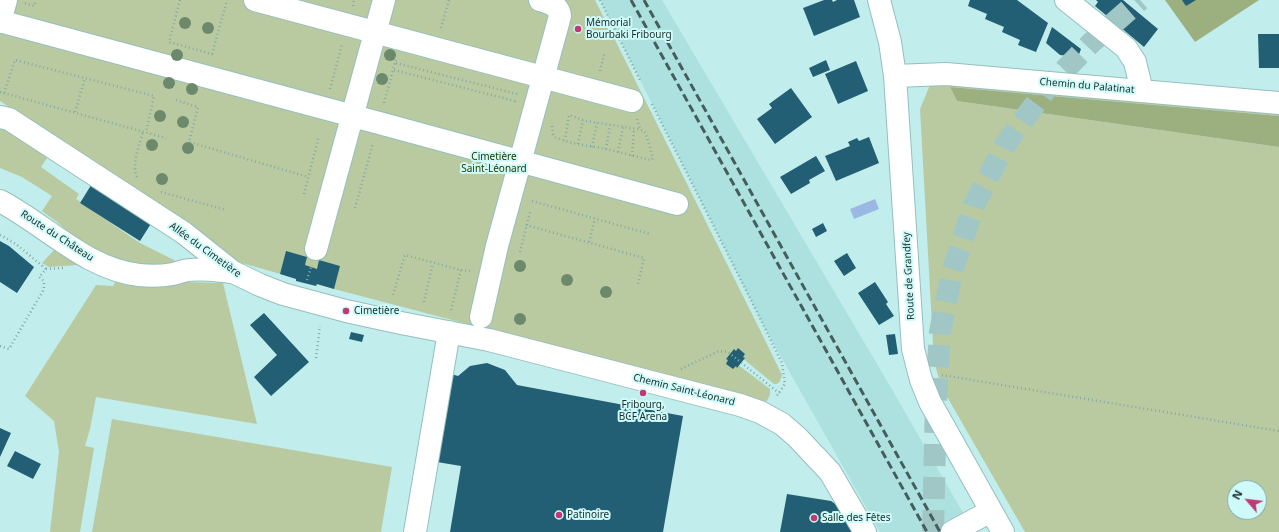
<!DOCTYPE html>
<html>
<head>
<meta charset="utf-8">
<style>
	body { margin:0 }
	#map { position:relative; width:1279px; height:532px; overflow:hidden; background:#c1eeec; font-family:"Noto Sans",sans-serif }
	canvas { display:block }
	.north { position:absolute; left:1227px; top:480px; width:40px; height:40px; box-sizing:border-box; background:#cefbf9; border:1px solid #86a8a7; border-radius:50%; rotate:298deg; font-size:11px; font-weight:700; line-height:16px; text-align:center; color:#1a2c2b }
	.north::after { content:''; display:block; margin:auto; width:14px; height:18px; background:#c13874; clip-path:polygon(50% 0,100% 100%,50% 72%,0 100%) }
</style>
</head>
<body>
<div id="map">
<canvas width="1279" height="532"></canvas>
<div class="north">N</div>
</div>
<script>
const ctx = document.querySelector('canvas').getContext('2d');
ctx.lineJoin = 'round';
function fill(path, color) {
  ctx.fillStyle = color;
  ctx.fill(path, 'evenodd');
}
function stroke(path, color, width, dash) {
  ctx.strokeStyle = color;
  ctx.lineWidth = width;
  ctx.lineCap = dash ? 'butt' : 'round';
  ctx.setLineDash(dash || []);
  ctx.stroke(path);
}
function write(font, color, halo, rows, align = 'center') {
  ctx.font = font + ' "Noto Sans",sans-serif';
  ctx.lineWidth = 4;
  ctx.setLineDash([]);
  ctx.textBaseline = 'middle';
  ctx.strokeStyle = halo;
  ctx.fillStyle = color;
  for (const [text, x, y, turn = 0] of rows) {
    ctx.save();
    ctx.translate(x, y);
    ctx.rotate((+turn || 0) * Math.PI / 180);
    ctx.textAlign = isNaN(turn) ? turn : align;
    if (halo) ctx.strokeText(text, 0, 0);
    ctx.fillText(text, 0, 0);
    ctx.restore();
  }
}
fill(new Path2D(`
	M600,0H662L890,386L974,532H880L763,325Z`), '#ace1df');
fill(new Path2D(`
	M0,0H595L760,330L782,375L780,381L777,384H774L741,357L737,364L770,389V395L767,401H761L334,289L238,262L0,101Z
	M932,80L1279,109V116L950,87L957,101L1279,147V532H1025L942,388L934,362L920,109ZM1235,488H1259V512H1235Z
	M0,126L49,155L41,167L79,194L76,199L140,243L174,260L175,263L171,267L114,263L78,242L57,222L42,211L52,196L22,177L0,168Z
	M55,249L78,265L49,267L42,263Z
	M115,282L153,286L183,282L223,283L257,424L96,397L90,429L85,446L94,448L80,532H50L59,452L54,421L25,396L96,285L113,286Z
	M112,419L392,467L381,532H92Z`), '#b9caa1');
fill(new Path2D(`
	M1165,0H1259L1195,42Z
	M950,87L1279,116V147L957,101Z`), '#9baf7f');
fill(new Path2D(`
	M875,199L879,209L854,219L850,209Z`), '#9bb8e4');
fill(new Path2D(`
	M824,0H832L833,2L837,0H854L860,17L814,36L803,8Z
	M970,0H1017L1048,23L1036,52L1018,45L1020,40L1002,32L1004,27L985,19L987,14L968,6Z
	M1096,0H1123L1158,29L1144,47L1095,6L1098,2Z
	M1182,0H1196L1186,6Z
	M1052,27L1081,49L1078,57L1060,55L1046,43Z
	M1258,34H1279V68H1259Z
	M826,60L830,70L813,77L809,68Z
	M856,61L868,91L838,104L825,74Z
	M791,88L812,117L775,144L757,119L772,108L769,104Z
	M869,137L879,163L836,181L825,156L850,146L848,142L857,138L859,141Z
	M816,156L825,171L809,180L810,183L791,194L780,177Z
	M93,182L152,222L140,241L80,203Z
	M823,223L827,231L816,237L812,229Z
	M0,241L9,246L34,267L17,293L0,282Z
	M286,251L307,257L305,265L317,269L319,260L340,266L334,289L317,284L316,286L296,281V279L280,274Z
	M847,253L856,268L844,276L834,261Z
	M875,282L888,302L886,304L894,316L879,325L858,293Z
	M264,313L309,362L271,396L254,377L277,355L250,325Z
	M351,332L364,335L362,342L349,339Z
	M895,334L898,354L889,355L886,335Z
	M738,348L745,354L743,357L745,358L737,368L736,366L733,369L726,364L728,360L726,359L734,349L736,351Z
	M487,363L505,370L517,385L683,416L663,532H450L461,466L437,462L451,374L458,376L470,366Z
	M0,428L11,433L0,457Z
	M15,451L41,464L33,479L7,466Z
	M787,494L831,501L837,505L854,532H780Z`), '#235f74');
stroke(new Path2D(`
	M933,532L936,400L940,332L952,272L974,205L1005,145L1047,88L1091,43L1140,0`), '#a0c7c5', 22, [22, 11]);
const minor = new Path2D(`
	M255,0L632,101
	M879,0L890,42L895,76L913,349L921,380L930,402L1003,532
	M1066,0L1126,48L1135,62L1142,91
	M0,21C225,83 452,141 677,204
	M0,22L6,0
	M895,76L946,74L1279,103
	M0,117L9,119L184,233L233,272L260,285L283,294L346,311L401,323L489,340L740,405L760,412L782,424L797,437L830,472L865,532
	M0,201C46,225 86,269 139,275C149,276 162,276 173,274C178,273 184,270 190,270C203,268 220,271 233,272
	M316,249L384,0
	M481,317L497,246L560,16C559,5 549,3 540,0
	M415,532L449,332
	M952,532L991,511`);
stroke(minor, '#94bfbd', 24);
stroke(new Path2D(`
	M180,0L169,42L212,54L227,0
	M600,0L641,82
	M25,3L34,6L36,0
	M353,6L354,0
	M441,28L449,0
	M396,63L517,94
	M394,70L515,101V100
	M600,71L605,52
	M330,89L342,44
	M0,92L166,138
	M4,93L15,60L154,96L146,132
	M176,100L198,107L189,142L308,177
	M384,103L396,59
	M652,104L756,310L782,363L785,384L776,397
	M75,112L85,78
	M637,119L640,129
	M552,126L553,134C555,137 554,137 557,138C571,144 586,145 601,148C616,151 632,156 647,159L651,160L653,158L647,137L644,131L637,129L586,121L569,115L565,140
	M578,144L583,120
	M592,147L597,123
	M606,149L610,126
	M618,152L623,127
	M632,156L634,129
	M137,177C131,164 140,145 143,131
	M161,192L226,210
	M304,194L319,136
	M532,201L650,234
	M355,208L373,143
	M526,225L644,258L638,284
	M0,235L16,244L46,269
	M589,242L595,219
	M520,252L530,212
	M307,280L311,267
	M393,295L405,255L461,270L470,271
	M424,302L433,263
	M451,310L461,270
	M0,346L9,349L44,289V281L39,277L46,269L64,268
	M316,358L320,326
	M681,369L719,351L728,352L779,393
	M942,375L1279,431`), '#84a8a6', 2.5, [1, 3]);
stroke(minor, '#fff', 22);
stroke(new Path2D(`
	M631,0L927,532
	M644,0L940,532`), '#455e5d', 3, [8, 4]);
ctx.fillStyle = '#6c8a6b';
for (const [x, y] of [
	[185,23],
	[208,28],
	[177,55],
	[390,55],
	[382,79],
	[169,83],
	[192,89],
	[160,116],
	[183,122],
	[152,145],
	[188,148],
	[162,179],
	[520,266],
	[567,280],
	[606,292],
	[520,319]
]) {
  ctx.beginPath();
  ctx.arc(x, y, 6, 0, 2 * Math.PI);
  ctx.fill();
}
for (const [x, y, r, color] of [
	[578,29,4,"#c13874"],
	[346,311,4,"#c13874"],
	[643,393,4,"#c13874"],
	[559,515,4,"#c13874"],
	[814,518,4,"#c13874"]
]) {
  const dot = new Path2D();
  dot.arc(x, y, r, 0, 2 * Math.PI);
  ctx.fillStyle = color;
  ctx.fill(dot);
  stroke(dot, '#cefbf9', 1.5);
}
write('10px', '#1a2c2b', '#cefbf9', [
	["Mémorial",586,23],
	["Bourbaki Fribourg",586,35],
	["Cimetière",354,311],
	["Fribourg,",643,405,"center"],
	["BCF Arena",643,417,"center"],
	["Patinoire",567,515],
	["Salle des Fêtes",822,518]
], 'left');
write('10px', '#1a2c2b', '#cefbf9', [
	["Chemin du Palatinat",1087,86,5],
	["Route du Château",57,236,33],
	["Allée du Cimetière",205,250,36],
	["Route de Grandfey",909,276,-93],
	["Chemin Saint-Léonard",684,390,14]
]);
write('10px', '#273901', '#cefbf9', [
	["Cimetière",494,157],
	["Saint-Léonard",494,169]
]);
</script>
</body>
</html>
